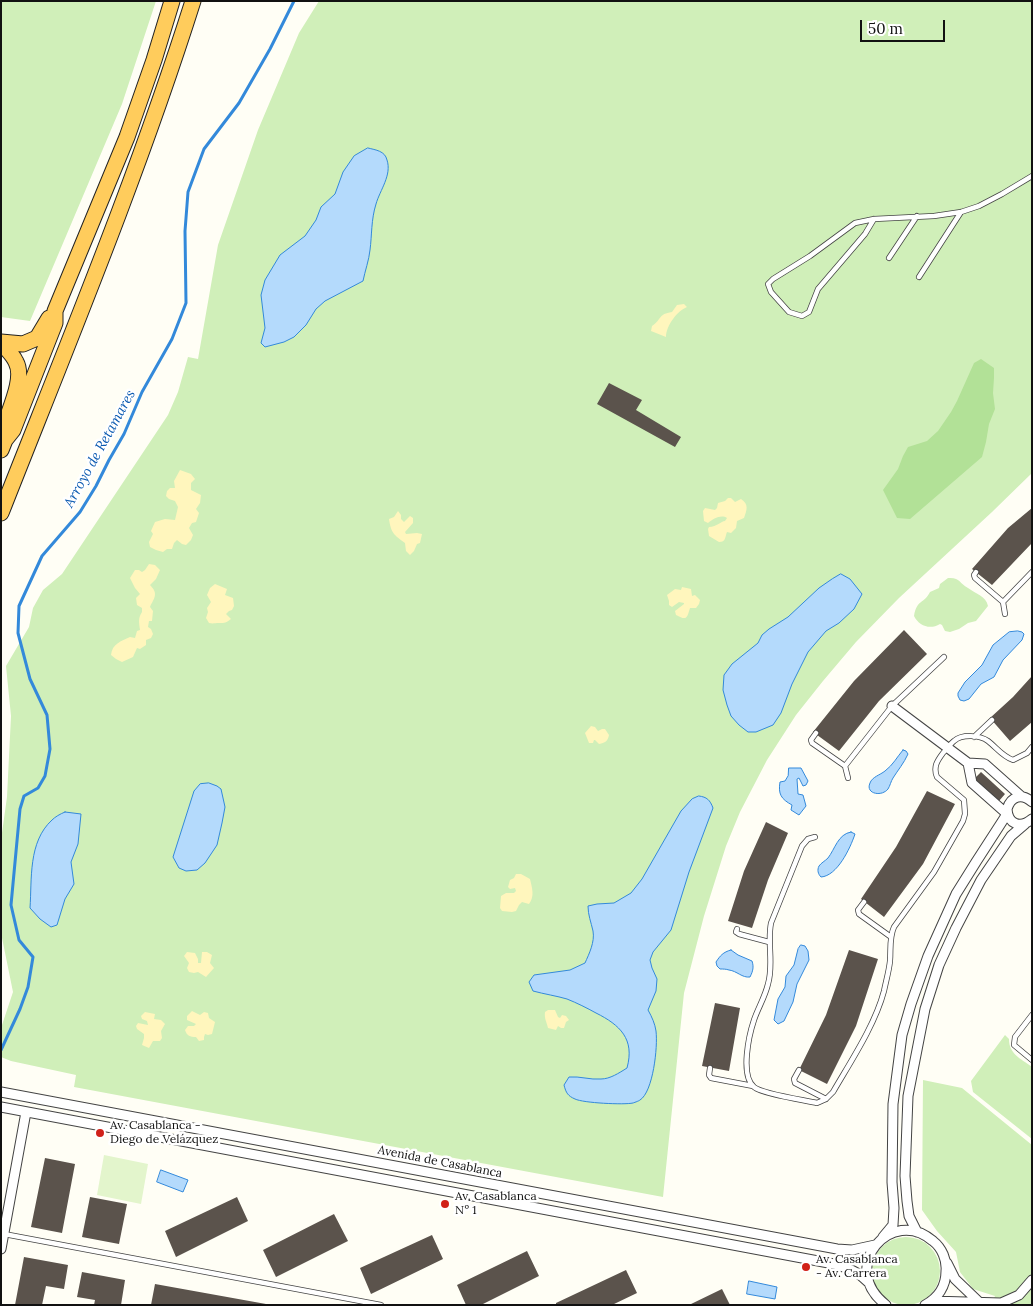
<!DOCTYPE html>
<html>
<head>
<meta charset="utf-8">
<style>
	body { margin:0 }
	#map { position:relative; width:1033px; height:1306px; overflow:hidden; background:#fffef5; font-family:Lora,serif }
	canvas { display:block }
	.frame { position:absolute; inset:0; border:2px solid #111; pointer-events:none }
	.scale { position:absolute; left:860px; top:20px; width:85px; height:22px; box-sizing:border-box; border:2px solid #111; border-top:0; padding-left:6px; font-size:15px; line-height:18px; white-space:nowrap; color:#111; -webkit-text-stroke:4px #fff; paint-order:stroke }
</style>
</head>
<body>
<div id="map">
<canvas width="1033" height="1306"></canvas>
<div class="frame"></div>
<div class="scale">50 m</div>
</div>
<script>
const ctx = document.querySelector('canvas').getContext('2d');
ctx.lineJoin = 'round';
function fill(path, color) {
  ctx.fillStyle = color;
  ctx.fill(path, 'evenodd');
}
function stroke(path, color, width, dash) {
  ctx.strokeStyle = color;
  ctx.lineWidth = width;
  ctx.lineCap = dash ? 'butt' : 'round';
  ctx.setLineDash(dash || []);
  ctx.stroke(path);
}
function write(font, color, halo, rows, align = 'center') {
  ctx.font = font + ' Lora,serif';
  ctx.lineWidth = 5;
  ctx.setLineDash([]);
  ctx.textBaseline = 'middle';
  ctx.strokeStyle = halo;
  ctx.fillStyle = color;
  for (const [text, x, y, turn = 0] of rows) {
    ctx.save();
    ctx.translate(x, y);
    ctx.rotate((+turn || 0) * Math.PI / 180);
    ctx.textAlign = isNaN(turn) ? turn : align;
    if (halo) ctx.strokeText(text, 0, 0);
    ctx.fillText(text, 0, 0);
    ctx.restore();
  }
}
fill(new Path2D(`
	M1,1H156L122,104L30,321L1,317Z
	M319,1H1032V473L992,512L899,598L856,642L823,681L796,715L767,760L740,812L726,846L704,916L684,993L663,1197L74,1087L76,1075L11,1061L1,1057V1028L13,992L1,933V840L7,797L11,716L6,666L29,627L33,608L43,590L62,574L168,415L178,392L188,357L198,359L218,245L258,130L299,33Z
	M948,578C960,577 959,583 968,588C976,594 986,596 988,606L976,621L968,623L959,629L950,632L945,631L942,625L940,624C930,630 919,626 914,616C917,599 924,604 930,592L939,588L940,584Z
	M1005,1035L1009,1039C1009,1054 1020,1058 1032,1067V1139L973,1092L971,1081Z
	M923,1080L962,1088L1032,1145V1305H991L995,1296L973,1289L960,1272L956,1252L937,1231L922,1210Z
	M872 1271a34 34 0 1 1 68 0a34 34 0 1 1-68 0Z`), '#d0efb9');
fill(new Path2D(`
	M981,359L994,368V378L993,393L995,409L989,424L986,442L982,457L910,519L897,518L883,490L898,469L903,456L908,447L927,441L938,431L951,412L957,401L974,363Z`), '#b2e197');
fill(new Path2D(`
	M684,304L687,307C677,311 666,326 666,337L651,331L652,326C662,319 658,314 672,312L677,305Z
	M180,470L191,474L195,479L191,483V490L201,495L200,503L196,509L199,513L196,522L192,523L189,528L193,535L191,540L186,545L182,544L177,540L174,543L172,549H167L163,552L156,550L150,547L149,542L153,534L151,531L155,522L165,519L175,520L178,507L175,501L169,499L166,496L167,491L170,488H175L174,481Z
	M728,498H731L735,502L741,499C749,504 747,510 744,518L737,521L736,528L731,533L727,532C725,537 726,542 719,542L709,536L708,529L709,527C717,527 721,521 725,521L727,518C721,514 713,519 708,523L704,521L703,511L705,508L715,510L717,508L718,503L725,501Z
	M398,511L401,515V519L404,522L410,516L413,518V523L405,532L406,534L417,533L422,534L420,543L417,544L414,551L410,555L406,551L405,543C394,535 391,533 389,519L394,517Z
	M149,564L155,565L160,570L156,579L150,585C159,594 154,598 150,607L153,611L152,621H149L148,627L151,629L153,634L151,638L146,640V645L140,649L137,648L133,657L122,662L116,659L111,655C112,644 121,641 130,637L135,638L137,631L140,630C139,622 138,618 142,612V608L137,605L136,598L140,594L135,588L130,578L135,570H139L142,572L145,570Z
	M215,584L227,589L225,595L233,598L234,606L232,610L229,611L226,614L231,619C226,623 225,623 219,623C215,623 213,624 209,623L206,618L208,612L207,608L211,602L207,595L210,588Z
	M682,587L691,589L692,596L695,595L700,600L699,604L696,608H690C687,618 687,621 676,615L675,611L684,604V603L679,602L672,607L669,605V601L667,595L675,589L681,590Z
	M591,726L595,727L598,731L602,729H605L609,735C608,741 605,743 599,744L595,740H594L593,743H589L585,733Z
	M516,874H521L530,879C532,888 535,896 529,904L522,902L519,905L516,911L512,912L502,911L500,908L501,896L506,893H514L516,891L515,888L510,889L508,887L510,880L514,878Z
	M187,952L195,953L198,959V963H201L202,952H207L212,955L210,963L214,968L206,977L198,972L194,973L189,972L187,968L189,963L184,956Z
	M548,1010H555L558,1017L560,1018L562,1015L566,1016L569,1020L566,1022L564,1028H561L558,1026L556,1030L548,1028C547,1023 544,1018 545,1012Z
	M192,1011L200,1015L204,1012L208,1013L209,1018L215,1022L212,1034L208,1035L205,1034L204,1037V1040L199,1041L196,1037C190,1037 187,1036 185,1030L188,1026H194L196,1024L187,1020V1016Z
	M145,1012L155,1014L154,1019L161,1020L165,1024L161,1031L162,1038L160,1041H153L149,1048L142,1045L144,1038V1034L137,1029L136,1026L138,1023L148,1025L147,1021L142,1019L141,1016Z`), '#fff6bd');
fill(new Path2D(`
	M104,1155L148,1164L141,1204L97,1195Z`), '#e3f5cc');
const water = new Path2D(`
	M368,148C376,150 385,151 387,160C392,175 380,190 376,204C371,220 372,235 370,250C369,260 365,271 363,281L325,301L316,309L306,325L294,337L284,342L265,347L261,343L265,328L261,295L265,280L280,255L305,236L316,220L321,207L335,194L343,172L354,156Z
	M841,574L850,579L862,594L854,609L839,623L826,631L808,652L792,684L781,713L773,725L756,732H748L739,725L731,716L727,705L723,690L724,675L732,664L758,643L762,635L769,629L788,617L819,588L832,579Z
	M1018,631L1022,632L1024,634L1022,640L1003,660L994,677L981,684L969,699L964,701L960,700L958,696V693L965,682L982,665L993,645L1009,632Z
	M903,750L906,751L908,754C904,763 898,770 893,778C891,781 890,786 888,789C882,797 865,794 870,783C872,777 880,775 885,771C893,765 897,757 903,750Z
	M789,768H801L808,781L806,785L803,786L799,778L797,779L798,794L803,795L806,806L799,815L791,810L792,805C781,799 778,794 780,782L785,781L788,776Z
	M209,783L217,786L221,789L225,807L222,823L217,845L205,863L197,870L186,871L179,868L173,857L194,791L200,784Z
	M699,796C707,797 710,800 713,808L689,872L671,930L653,952L650,960L652,968L657,979L656,991L648,1010C652,1017 655,1024 656,1031C658,1047 653,1092 640,1100C639,1101 633,1103 633,1103C624,1105 583,1103 575,1099C568,1096 566,1093 564,1085L569,1077C580,1076 590,1080 601,1079C610,1079 619,1073 627,1068C635,1039 620,1025 596,1013C587,1008 577,1003 567,999C557,996 544,994 533,991L529,982L534,975L570,970L585,963C589,954 595,942 593,931C591,922 588,915 588,906L597,904L614,903L631,893L642,879L681,811L692,799Z
	M65,812L81,814L78,844L71,862L74,884L65,899L57,925L51,927L40,919L30,908C32,879 28,842 52,820C55,817 60,814 65,812Z
	M851,832L855,834C850,849 837,876 821,877C818,874 817,870 819,866C821,863 825,861 828,858C835,849 838,834 851,832Z
	M801,945L805,946L808,951L809,960L797,984L793,1002L784,1021L778,1024L774,1020L778,999L785,987L786,976L794,965L798,949Z
	M731,950L738,955L752,961C754,967 753,971 750,977C742,978 737,971 729,970C726,969 723,969 720,969L717,966L716,962C720,956 723,952 731,950Z
	M161,1170L188,1180L183,1192L157,1182Z
	M749,1281L777,1287L775,1299L747,1294Z`);
fill(water, '#b4dafc');
stroke(water, '#3389da', 1);
stroke(new Path2D(`
	M1,1050L20,1009L28,987L33,957L19,940L11,905L20,809L24,796L38,788L45,776L50,749L47,715L30,679L18,633L19,606L42,556L80,512L96,486L109,460L124,434L142,392L172,339L186,303L185,231L188,192L204,149L239,103L270,49L294,1`), '#3389da', 3);
fill(new Path2D(`
	M609,383L642,400L636,410L681,437L675,447L597,404Z
	M1032,508V543L992,585L972,569L1008,528Z
	M904,630L927,654L879,701L839,751L813,732L854,681Z
	M1032,676V722L1010,741L990,718L1013,697Z
	M981,772L1005,794L999,801L974,779Z
	M927,791L955,804L923,864L884,917L861,899L896,847Z
	M766,822L788,833L768,880L752,928L728,921L744,871Z
	M849,950L878,959L856,1026L827,1084L799,1070L826,1015Z
	M715,1003L740,1008L729,1071L702,1066Z
	M45,1158L75,1164L62,1233L31,1227Z
	M90,1197L127,1204L119,1244L82,1237Z
	M237,1197L248,1221L176,1257L165,1231Z
	M334,1214L348,1241L276,1277L263,1250Z
	M432,1235L443,1259L371,1294L360,1268Z
	M527,1251L539,1276L481,1305H466L457,1285Z
	M24,1257L68,1265L64,1289L46,1286L42,1305H15Z
	M626,1270L637,1293L612,1305H556V1303Z
	M82,1272L125,1280L121,1305H94L95,1300L77,1297Z
	M155,1284L266,1304V1305H151Z
	M722,1289L730,1305H689Z`), '#5b534c');
const service = new Path2D(`
	M874,219L865,234L818,289L809,312L802,316L789,312L771,292L768,284L773,279L810,256L855,223L874,219L934,216L961,212L979,206L1002,194L1032,176
	M889,258L917,216
	M919,277L961,212
	M976,572L974,575L975,578L1003,602
	M1005,614L1003,602L1032,572
	M816,733L811,740L812,743L845,766
	M974,737L992,720
	M848,778L845,766L892,706L944,657
	M815,837L808,839L802,846L771,923C767,944 774,964 768,984C765,997 758,1008 754,1020C749,1035 740,1075 754,1087C762,1094 804,1100 817,1103L826,1099L833,1092C851,1061 875,1025 884,991C886,981 889,971 890,961C891,949 889,938 894,927L934,872L963,821L965,814L964,800L937,777C933,767 937,761 943,753C947,749 950,744 954,741C962,734 980,735 988,741C997,748 1002,756 1013,760L1027,753L1032,747
	M864,902L858,910L859,914L891,937
	M737,929L736,932L739,934L769,942
	M1032,1015L1015,1037L1014,1045L1032,1060
	M710,1068L709,1075L711,1078L753,1086
	M799,1070L794,1079L795,1083L826,1099
	M4,1234L381,1305`);
const minor = new Path2D(`
	M892,706L968,763
	M1032,802C1022,793 1011,796 1007,809C1008,824 1020,829 1032,819
	M1,1092L837,1249L852,1250L875,1245
	M1,1107L834,1264C847,1268 858,1271 868,1282
	M917,1232L909,1216L907,1201L905,1176L908,1096L925,1009L939,965L956,928L981,880L1011,836L1025,824
	M883,1237L893,1225L894,1208L892,1182L893,1104L902,1035L911,1004L928,956L956,894L976,862L1007,814L972,783L968,763L985,764L1021,796
	M1,1249L26,1112
	M947,1263L955,1279L979,1302
	M931,1301L1001,1303L1019,1295L1032,1280
	M886,1305C837,1267 892,1205 933,1241C942,1248 947,1260 946,1271C946,1286 938,1298 925,1305`);
const trunk = new Path2D(`
	M1,342L23,344L37,338L49,318
	M1,343C7,349 13,355 16,362C25,378 9,410 4,427V431
	M1,450L5,440L13,430L55,323V311L127,137L154,60L172,1
	M1,513C68,343 138,175 193,1`);
stroke(service, '#444', 6);
stroke(minor, '#444', 11);
stroke(trunk, '#222', 17);
stroke(service, '#fff', 4.5);
stroke(minor, '#fff', 9);
stroke(trunk, '#ffcc5c', 15);
for (const [x, y, r, color] of [
	[100,1133,5,"#d12119"],
	[445,1204,5,"#d12119"],
	[806,1267,5,"#d12119"]
]) {
  const dot = new Path2D();
  dot.arc(x, y, r, 0, 2 * Math.PI);
  ctx.fillStyle = color;
  ctx.fill(dot);
  stroke(dot, '#fff', 2);
}
write('12px', '#111', '#fff', [
	["Av. Casablanca -",110,1126],
	["Diego de Velázquez",110,1140],
	["Av. Casablanca",455,1197],
	["Nº 1",455,1211],
	["Av. Casablanca",816,1260],
	["- Av. Carrera",816,1274]
], 'left');
write('12px', '#111', '#fff', [
	["Avenida de Casablanca",440,1162,11]
]);
write('italic 14px', '#0c5ab1', '#fff', [
	["Arroyo de Retamares",100,449,-61]
]);
</script>
</body>
</html>
